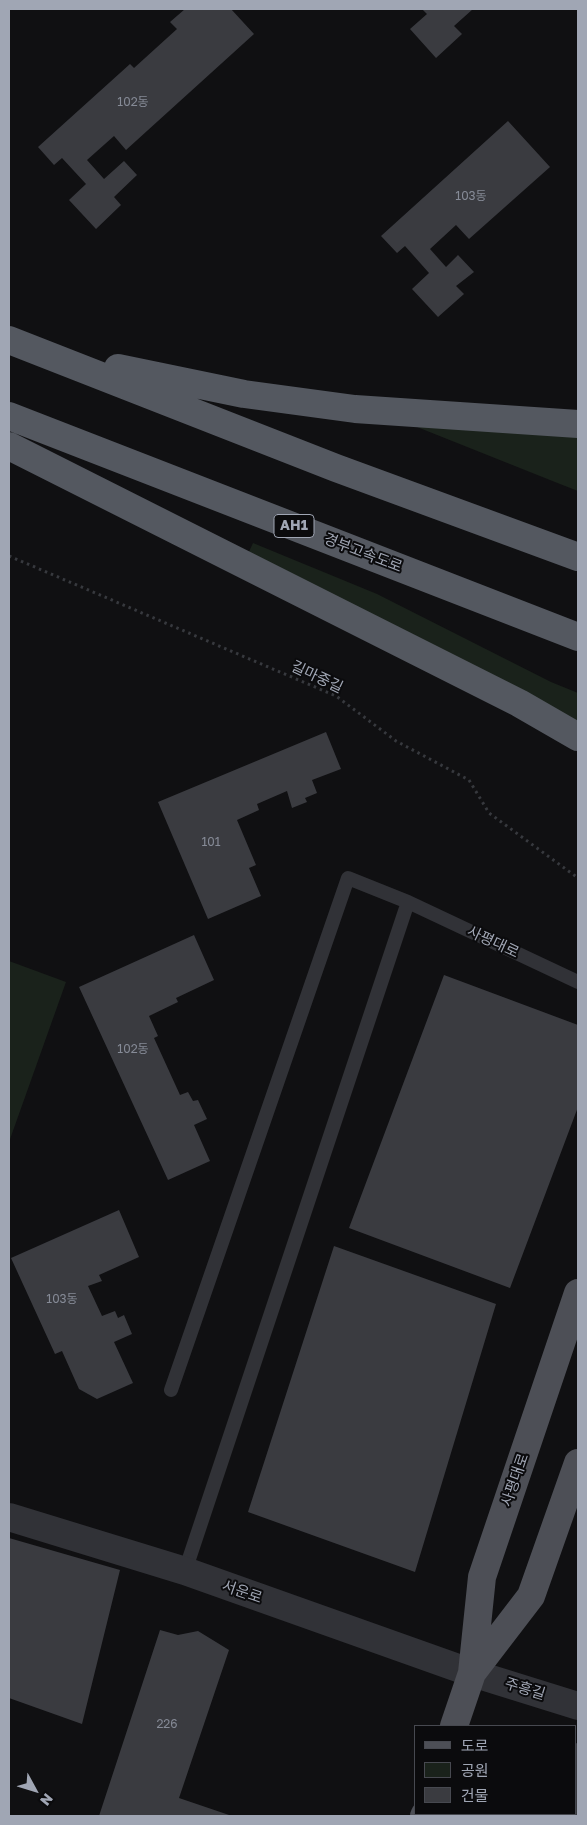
<!DOCTYPE html>
<html>
<head>
<meta charset="utf-8">
<style>
	body { margin:0 }
	#map { position:relative; width:587px; height:1825px; overflow:hidden; background:#101012; font-family:"Golos Text","Noto Sans KR",sans-serif }
	canvas { display:block }
	.frame { position:absolute; inset:0; border:10px solid #a0a6b4; pointer-events:none }
	.legend { position:absolute; left:414px; top:1725px; width:162px; height:90px; box-sizing:border-box; background:#0b0b0d; border:1px solid #474950; margin:0; padding:6px 9px; list-style:none; font-size:15px; color:#a0a6b4 }
	.legend li { display:flex; align-items:center; gap:10px; height:25px }
	.legend b { width:25px; border:1px solid #474950 }
	.north { position:absolute; left:10px; top:1765px; width:50px; height:50px; -webkit-text-stroke:4px #0b0b0d; paint-order:stroke; rotate:129deg; font-size:14px; font-weight:700; line-height:20px; text-align:center; color:#a0a6b4 }
	.north::after { content:''; display:block; margin:auto; width:18px; height:22px; background:#a0a6b4; clip-path:polygon(50% 0,100% 100%,50% 72%,0 100%) }
</style>
</head>
<body>
<div id="map">
<canvas width="587" height="1825"></canvas>
<div class="frame"></div>
<ul class="legend">
<li><b style="height:6px;background:#4d4f56"></b>도로</li>
<li><b style="height:14px;background:#1a221b"></b>공원</li>
<li><b style="height:14px;background:#3a3b40"></b>건물</li>
</ul>
<div class="north">N</div>
</div>
<script>
const ctx = document.querySelector('canvas').getContext('2d');
ctx.lineJoin = 'round';
function fill(path, color) {
  ctx.fillStyle = color;
  ctx.fill(path, 'evenodd');
}
function stroke(path, color, width, dash) {
  ctx.strokeStyle = color;
  ctx.lineWidth = width;
  ctx.lineCap = dash ? 'butt' : 'round';
  ctx.setLineDash(dash || []);
  ctx.stroke(path);
}
function write(font, color, halo, rows, align = 'center') {
  ctx.font = font + ' "Golos Text","Noto Sans KR",sans-serif';
  ctx.lineWidth = 4;
  ctx.setLineDash([]);
  ctx.textBaseline = 'middle';
  ctx.strokeStyle = halo;
  ctx.fillStyle = color;
  for (const [text, x, y, turn = 0] of rows) {
    ctx.save();
    ctx.translate(x, y);
    ctx.rotate((+turn || 0) * Math.PI / 180);
    ctx.textAlign = isNaN(turn) ? turn : align;
    if (halo) ctx.strokeText(text, 0, 0);
    ctx.fillText(text, 0, 0);
    ctx.restore();
  }
}
fill(new Path2D(`
	M397,419L578,432V491L560,484Z
	M253,543L377,594L551,682L578,693V723L248,554Z
	M9,961L66,982L9,1142Z`), '#1a221b');
fill(new Path2D(`
	M185,9H231L254,34L126,150L114,136L87,160L104,179L124,161L137,175L114,197L121,205L96,229L69,200L86,184L62,158L54,165L38,147L130,64L134,68L177,29L170,22Z
	M422,9H473L454,26L462,34L436,58L410,29L427,14Z
	M508,121L550,167L469,239L456,225L430,249L446,267L458,255L474,272L456,286L464,294L438,317L412,289L429,273L405,246L397,253L381,236Z
	M326,732L341,769L312,780L317,793L305,798L307,802L292,808L287,791L257,804L259,810L237,820L256,865L249,868L261,896L208,919L158,802Z
	M194,935L214,980L176,998L178,1002L149,1016L158,1036L154,1038L180,1095L188,1092L193,1101L198,1100L207,1119L194,1125L210,1161L168,1180L79,987Z
	M444,975L578,1025V1107L510,1288L349,1228Z
	M119,1210L139,1257L99,1275L102,1281L88,1286L102,1316L115,1311L118,1318L124,1315L132,1334L114,1342L133,1383L97,1399L79,1389L62,1351L55,1354L11,1258Z
	M334,1246L496,1304L415,1572L248,1512Z
	M9,1538L120,1570L82,1724L9,1698Z
	M160,1630L178,1635L198,1631L229,1650L179,1798L232,1816H99Z
	M576,1743L578,1744V1816H545L546,1814H576Z`), '#3a3b40');
stroke(new Path2D(`
	M9,556L336,696L396,741L469,780L489,813L578,878`), '#37393e', 3, [2.5, 4]);
stroke(new Path2D(`
	M408,902L578,982
	M171,1390L348,878L408,902L185,1571`), '#313237', 14);
stroke(new Path2D(`
	M472,1673L578,1706`), '#313237', 28);
stroke(new Path2D(`
	M9,1517L185,1571L472,1673`), '#313237', 28);
stroke(new Path2D(`
	M472,1673L531,1596L578,1463
	M454,1726L472,1673L482,1577L578,1293
	M424,1816L425,1814`), '#4d4f56', 28);
stroke(new Path2D(`
	M9,340L336,468L578,557
	M118,368L244,394L355,409L578,424
	M9,416L578,637
	M9,446L519,703L578,737`), '#545860', 28);
write('12px', '#868b97', null, [
	["102동",133,102],
	["103동",471,196],
	["101",211,842],
	["102동",133,1049],
	["103동",62,1299],
	["226",167,1724]
]);
for (const [x, y, w] of [
	[294,526,40]
]) {
  const box = new Path2D();
  box.roundRect(x - w / 2, y - 11.5, w, 23, 4);
  ctx.fillStyle = '#0b0b0d';
  ctx.fill(box);
  stroke(box, '#a0a6b4', 1);
}
write('bold 14px', '#a0a6b4', null, [
	["AH1",294,526]
]);
write('15px', '#a0a6b4', '#0b0b0d', [
	["경부고속도로",363,553,21],
	["길마중길",317,677,25],
	["사평대로",493,942,25],
	["사평대로",515,1480,-71],
	["서운로",242,1592,19],
	["주흥길",525,1689,17]
]);
</script>
</body>
</html>
